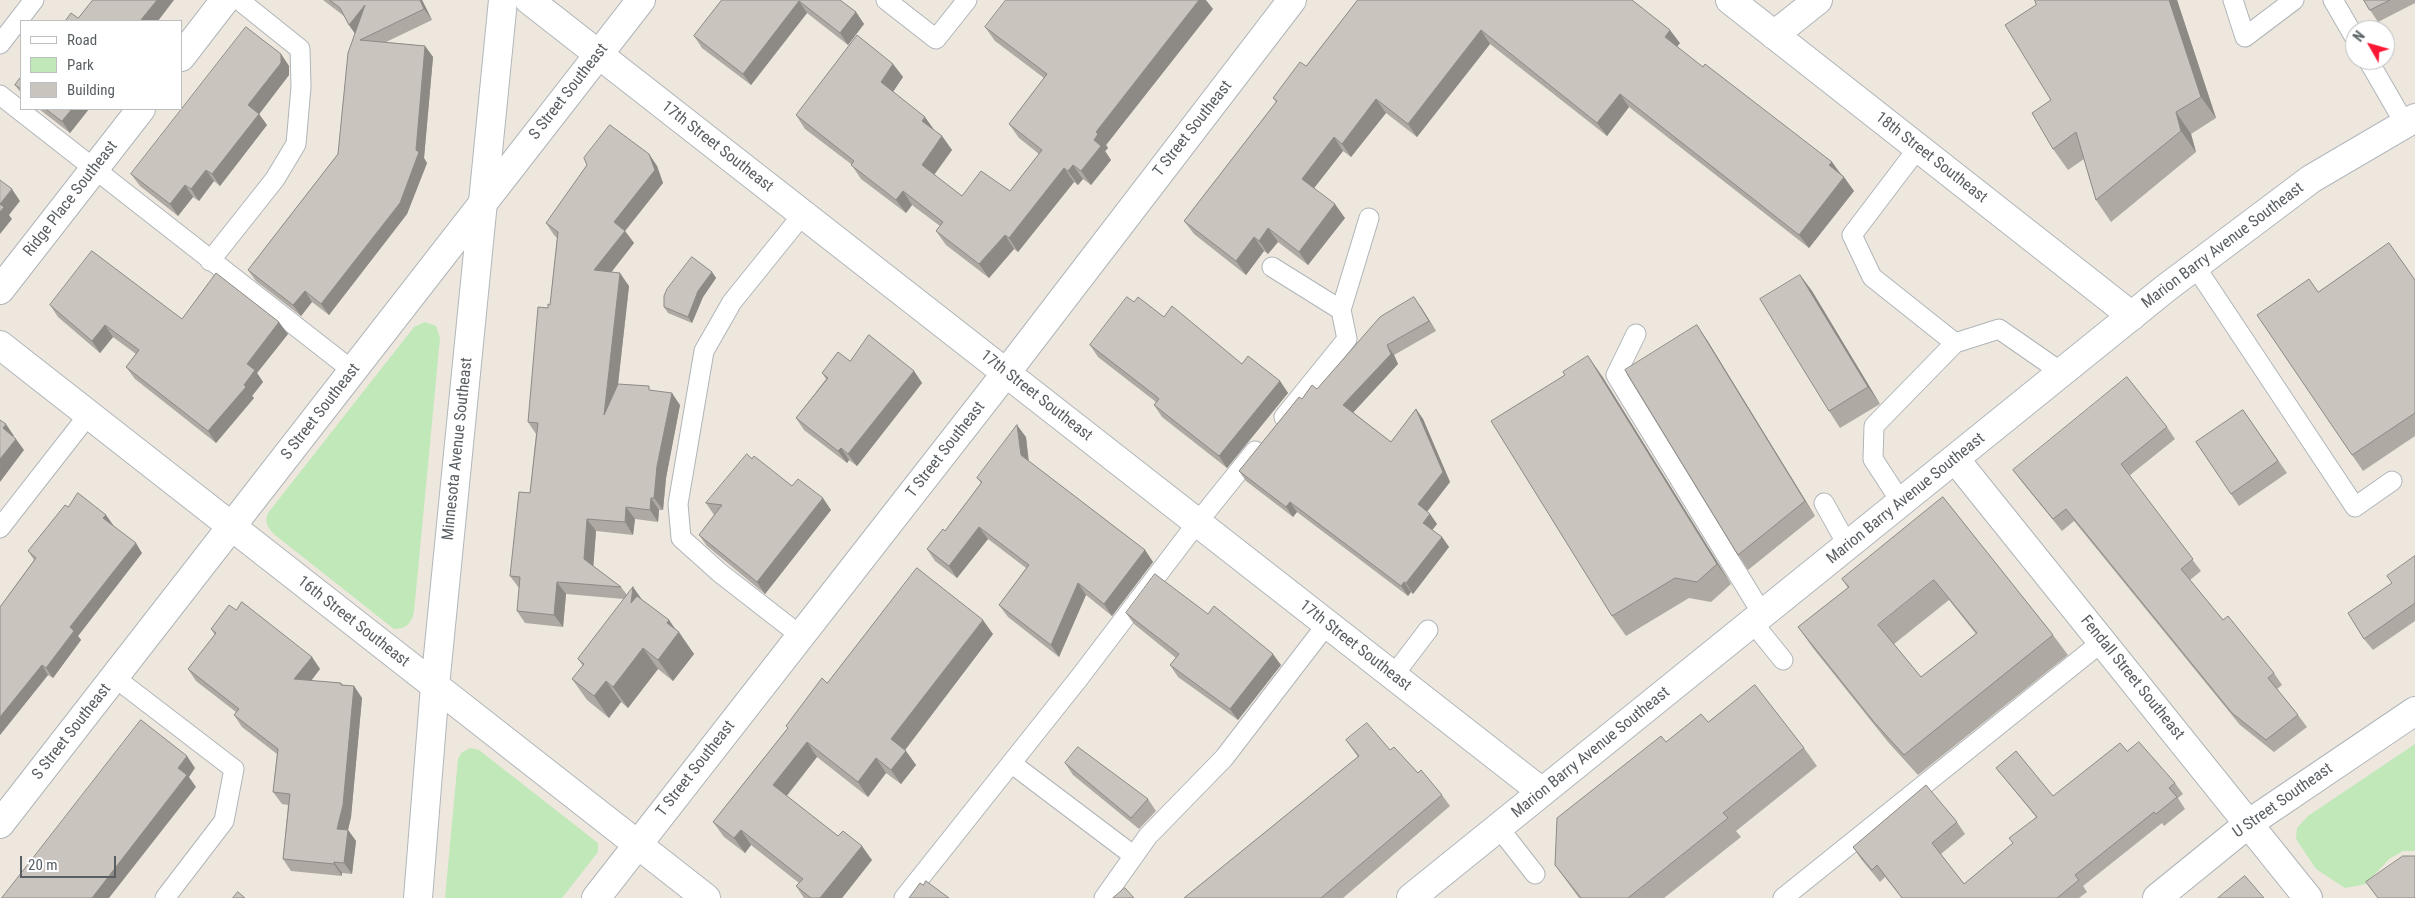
<!DOCTYPE html>
<html>
<head>
<meta charset="utf-8">
<style>
	body { margin:0 }
	#map { position:relative; width:2415px; height:898px; overflow:hidden; background:#ede7de; font-family:"Roboto Condensed",sans-serif }
	canvas { display:block }
	.legend { position:absolute; left:20px; top:20px; width:162px; height:90px; box-sizing:border-box; background:#fff; border:1px solid #bcbfc0; margin:0; padding:6px 9px; list-style:none; font-size:15px; color:#585e62 }
	.legend li { display:flex; align-items:center; gap:10px; height:25px }
	.legend b { width:25px; border:1px solid #bcbfc0 }
	.north { position:absolute; left:2345px; top:20px; width:50px; height:50px; box-sizing:border-box; background:#fff; border:1px solid #bcbfc0; border-radius:50%; rotate:308deg; font-size:14px; font-weight:700; line-height:20px; text-align:center; color:#585e62 }
	.north::after { content:''; display:block; margin:auto; width:18px; height:22px; background:#fb1733; clip-path:polygon(50% 0,100% 100%,50% 72%,0 100%) }
	.scale { position:absolute; left:20px; top:856px; width:96px; height:22px; box-sizing:border-box; border:2px solid #585e62; border-top:0; padding-left:6px; font-size:15px; line-height:18px; white-space:nowrap; color:#585e62; -webkit-text-stroke:4px #fff; paint-order:stroke }
</style>
</head>
<body>
<div id="map">
<canvas width="2415" height="898"></canvas>
<ul class="legend">
<li><b style="height:6px;background:#fff"></b>Road</li>
<li><b style="height:14px;background:#c1e8b8"></b>Park</li>
<li><b style="height:14px;background:#cac4be"></b>Building</li>
</ul>
<div class="north">N</div>
<div class="scale">20 m</div>
</div>
<script>
const ctx = document.querySelector('canvas').getContext('2d');
ctx.lineJoin = 'round';
function fill(path, color) {
  ctx.fillStyle = color;
  ctx.fill(path, 'evenodd');
}
function stroke(path, color, width, dash) {
  ctx.strokeStyle = color;
  ctx.lineWidth = width;
  ctx.lineCap = dash ? 'butt' : 'round';
  ctx.setLineDash(dash || []);
  ctx.stroke(path);
}
function write(font, color, halo, rows, align = 'center') {
  ctx.font = font + ' "Roboto Condensed",sans-serif';
  ctx.lineWidth = 5;
  ctx.setLineDash([]);
  ctx.textBaseline = 'middle';
  ctx.strokeStyle = halo;
  ctx.fillStyle = color;
  for (const [text, x, y, turn = 0] of rows) {
    ctx.save();
    ctx.translate(x, y);
    ctx.rotate((+turn || 0) * Math.PI / 180);
    ctx.textAlign = isNaN(turn) ? turn : align;
    if (halo) ctx.strokeText(text, 0, 0);
    ctx.fillText(text, 0, 0);
    ctx.restore();
  }
}
fill(new Path2D(`
	M425,322L436,326L440,338L414,612C411,624 406,629 394,629L275,535C268,528 264,523 268,513L414,327Z
	M2415,744V851H2403L2389,859L2366,884L2345,888L2316,869L2296,839L2297,828L2308,816Z
	M470,748L479,750L598,843V852L562,898H445L458,759L461,753Z`), '#c1e8b8');
const service = new Path2D(`
	M886,0L936,39L967,0
	M2233,0L2245,37L2294,0
	M2333,0L2355,38
	M0,44L34,0
	M2368,60L2405,124
	M0,95L353,371
	M1918,148L1852,235L1872,277L1955,343L1999,329L2061,372
	M210,261L275,179L296,144L301,87L300,49L239,0
	M2195,266L2355,507L2392,481
	M1272,267L1341,310
	M1636,334L1616,375L1763,615
	M1284,417L1347,339L1341,310L1369,218
	M1901,502L1873,459L1874,426L1955,343
	M1824,503L1848,546
	M0,528L89,414
	M1753,623L1783,660
	M801,636L720,573L681,538L678,504L704,351L732,302L803,214
	M1393,676L1428,630
	M114,677L234,769L224,821L165,898
	M1011,763L1134,856
	M1499,828L1535,874
	M904,898L1079,678L1197,523L1255,451
	M1104,898L1148,836L1224,758L1327,624
	M1783,898L2103,641`);
const minor = new Path2D(`
	M529,0L1542,792
	M1730,0L2132,316
	M1774,35L1818,0
	M181,57L225,0
	M0,290L141,109
	M0,345L706,898
	M1955,459L2308,898
	M0,824L641,0
	M596,898L1006,373L1292,0
	M2157,898L2248,824L2415,711`);
const secondary = new Path2D(`
	M418,898L435,686L503,0
	M1411,898L2166,288L2311,179L2415,118`);
stroke(service, '#b0b5b9', 21);
stroke(minor, '#b0b5b9', 30);
stroke(secondary, '#b1b7bc', 30);
stroke(service, '#fff', 19);
stroke(minor, '#fff', 28);
stroke(secondary, '#fff', 28);
fill(new Path2D(`
	M323,0H422L432,20L386,42L425,46L433,57L424,158L427,163L407,214L329,315L312,302L301,316L256,281L248,270L338,154L355,34L349,25L344,16Z
	M722,0H840L856,12L864,24L848,45L807,13L751,85L702,48L694,36Z
	M1358,0L1680,43L1677,47L1703,67L1832,162L1854,191L1809,248L1629,107L1607,136L1490,44L1417,137L1386,113L1351,157L1343,151L1314,188L1345,218L1308,265L1278,242L1268,254L1264,251L1246,275L1194,234L1184,221L1276,102L1273,98L1306,66Z
	M2177,0L2216,118L2191,134L2196,152L2111,222L2096,200L2084,159L2068,170L2053,149L2051,100L2036,5Z
	M2364,0H2415V3L2378,22L2370,10Z
	M1213,9L1106,145L1108,148L1105,151L1111,160L1091,185L1083,179L1078,185L1074,182L1018,252L1014,249L989,278L946,245L936,231L940,226L912,205L906,213L861,179L851,164L805,129L796,115L893,64L903,77L893,92L934,130L942,136L952,150L934,175L962,196L1010,191L1039,154L1019,138L1009,124L1044,78L995,41L985,27Z
	M281,54L289,66V75L259,114L267,125L220,186L214,181L199,201L193,197L178,216L140,186L131,174Z
	M21,77V93L15,85Z
	M39,109H89L70,133Z
	M649,154L657,166L663,183L625,231L634,243L611,272L629,286L618,385L652,391L680,405L666,478L663,510H659L658,522L635,519L633,535L596,531L593,566L621,587L627,595L633,587L642,600L669,620L694,654L673,681L658,669L628,708L621,702L609,718L587,700L572,679L583,666L578,659L624,599L566,594L563,627L525,623L517,611L519,588L510,576L530,493L536,434L528,422L548,308L550,305L557,238L554,235L546,223Z
	M712,272L716,278L703,297L692,323L668,313L664,307Z
	M1800,275L1812,291L1880,404L1840,428L1829,411Z
	M2415,280V436L2363,471L2352,455L2318,292Z
	M1134,302L1164,317L1242,364L1280,381L1288,393L1227,468L1162,417L1154,405L1156,402L1098,357L1090,345Z
	M50,305L182,319L288,334L257,373L263,382L252,396L254,398L216,443L135,379L126,367L136,354L113,337L100,353L58,317Z
	M1421,307L1436,331L1394,355L1398,364L1353,412L1391,442L1416,409L1423,419L1450,482L1427,512L1430,514L1437,524L1432,530L1442,537L1449,547L1413,594L1411,592L1408,596L1297,512L1293,517L1246,481L1239,471L1302,399L1317,389Z
	M1707,340L1815,516L1748,570L1738,555Z
	M850,361L914,371L922,383L857,466L849,460L847,463L804,430L796,418L826,379L822,373Z
	M1602,376L1731,584L1711,602L1689,598L1626,636L1612,616Z
	M2243,410L2287,473L2239,506L2196,442Z
	M2167,427L2175,439L2129,476L2201,571L2190,580L2223,620L2274,673L2282,685L2277,689L2298,715L2307,727L2274,752L2240,725L2074,521L2062,531L2022,482L2013,470Z
	M1026,437L1029,461L1145,550L1153,562L1112,616L1086,595L1059,657L1008,617L999,605L1026,568L988,539L957,578L935,561L927,549L945,531L981,483L977,478Z
	M752,459L792,486L831,510L765,594L707,546L699,535L714,515L706,503Z
	M1943,497L2053,635L2068,655L1918,775L1888,742L1813,648L1798,627L1848,588L1842,579ZM1949,600L1976,634L1921,677L1894,644Z
	M68,507L106,515L113,525L142,553L78,636L81,640L53,678L48,675L0,735V607L34,560L28,551Z
	M2415,556V621L2373,650L2364,639L2392,583Z
	M236,610L312,657L320,669L311,681L341,683L343,685L354,686L362,698L351,817L348,830L356,841L352,874L342,873V876L291,871L283,859L288,805L282,804L273,792L277,754L242,727L234,715L236,712L196,681L188,669L215,635L211,629Z
	M1126,613L1208,614L1281,665L1238,720L1178,677L1170,665L1176,658L1134,624Z
	M993,634L905,750L916,765L901,784L886,773L868,797L817,757L787,796L838,836L872,860L842,898H804L796,886L799,883L751,845L745,853L724,837L713,822L788,728L786,726L827,683Z
	M1708,722L1804,748L1817,766L1736,831L1741,837L1664,898H1579L1555,865L1666,742Z
	M1346,740L1390,750L1418,773L1442,795L1450,806L1343,898H1184L1358,757Z
	M2127,751L2175,783L2183,794L2178,798L2185,809L2164,826L2162,823L2083,886L2087,892L2079,898H1902L1885,877L1880,882L1861,859L1853,847L1957,822L1965,834L1941,854L1964,884L2013,843L2036,817L2005,779L1996,768L2053,796Z
	M1065,763L1148,799L1156,811L1139,829L1073,775Z`), '#aea9a3');
fill(new Path2D(`
	M157,0H174L158,21H140Z
	M420,0H422L432,20L424,9Z
	M1199,0H1206L1213,9L1106,145L1108,148L1105,151L1111,160L1091,185L1081,171L1096,132Z
	M2169,0H2177L2216,118L2201,97Z
	M799,1L807,13L751,85L743,74Z
	M365,5L357,36L349,25Z
	M856,12L864,24L848,45L840,33Z
	M1481,30L1490,44L1417,137L1408,124Z
	M1670,30L1680,43L1674,50L1665,37Z
	M425,46L433,57L424,158L427,163L407,214L329,315L321,304L416,150Z
	M281,54L289,66V75L257,117L248,105Z
	M893,64L903,77L890,96L881,82Z
	M1620,94L1629,107L1607,136L1597,123Z
	M1376,99L1386,113L1351,157L1342,144Z
	M72,109H89L70,133L62,121Z
	M2176,112L2191,134L2196,152L2181,131Z
	M259,114L267,125L220,186L212,174Z
	M925,117L935,131L922,121Z
	M942,136L952,150L931,179L922,165Z
	M1334,137L1343,151L1311,192L1302,179Z
	M649,154L657,166L663,183L625,231L634,243L603,283L594,270L614,222Z
	M1832,162L1841,175L1829,165Z
	M1073,165L1083,179L1078,185L1068,171Z
	M1064,168L1074,182L1018,252L1009,238Z
	M206,170L214,181L199,201L191,189Z
	M1844,177L1854,191L1809,248L1799,235Z
	M185,185L193,197L178,216L170,204Z
	M12,189L20,201L9,215L12,219L0,234V204Z
	M903,191L912,205L906,213L896,200Z
	M1335,204L1345,218L1308,265L1299,252Z
	M1268,228L1278,242L1268,254L1259,241Z
	M1005,235L1014,249L989,278L979,264Z
	M1254,237L1264,251L1246,275L1236,261Z
	M712,272L716,278L703,297L692,323L688,317L698,291Z
	M620,273L629,286L613,428L604,415Z
	M1800,275L1812,291L1880,404L1868,387Z
	M305,291L312,302L301,316L293,305Z
	M1414,297L1421,307L1436,331L1429,321Z
	M279,322L288,334L257,373L263,382L252,396L254,398L216,443L208,431L244,385L247,364Z
	M105,325L113,337L100,353L92,341Z
	M1697,325L1707,340L1815,516L1805,501Z
	M1387,345L1394,355L1398,364L1351,415L1343,405Z
	M1588,356L1602,376L1731,584L1717,564Z
	M914,371L922,383L857,466L848,454Z
	M1280,381L1288,393L1227,468L1219,456Z
	M672,393L680,405L666,478L663,510L654,498L657,466Z
	M1416,409L1423,419L1450,482L1425,514L1418,504Z
	M6,424L14,436L11,440L3,428Z
	M1017,425L1026,437L1029,467L1021,455Z
	M16,439L24,450L0,482V459Z
	M841,448L849,460L847,463L838,451Z
	M651,498L659,510L658,522L650,510Z
	M823,498L831,510L765,594L757,582Z
	M1290,502L1297,512L1293,517L1286,507Z
	M626,507L635,519L633,535L625,522Z
	M1430,514L1437,524L1430,533L1423,523Z
	M106,515L113,525L110,528L103,518Z
	M587,519L596,531L593,571L584,559Z
	M979,527L988,539L957,578L949,566Z
	M1442,537L1449,547L1413,594L1406,583Z
	M136,543L142,553L78,636L81,640L53,678L46,668L70,627Z
	M1145,550L1153,562L1112,616L1104,604Z
	M557,582L566,594L563,627L554,615Z
	M1404,582L1411,592L1408,596L1401,586Z
	M1078,583L1086,595L1059,657L1051,645Z
	M633,587L648,608L631,603Z
	M669,620L678,634L679,632L694,654L673,681L658,660L667,623Z
	M983,620L993,634L902,754L891,739Z
	M643,648L658,669L628,708L613,687Z
	M1273,654L1281,665L1238,720L1230,709Z
	M312,657L320,669L303,691L294,679Z
	M42,665L48,675L0,735V717Z
	M606,681L621,702L609,718L594,696Z
	M354,686L362,698L351,817L348,830L356,841L352,874L344,863L337,829Z
	M807,742L817,757L783,800L773,785Z
	M906,751L916,765L901,784L891,770Z
	M187,756L195,768L189,777L196,787L109,898H92L178,768Z
	M876,758L886,773L868,797L858,782Z
	M741,830L751,845L745,853L734,838Z
	M862,846L872,860L842,898H820Z
	M334,862L342,873V876L334,864Z`), '#8d8985');
const building = new Path2D(`
	M93,0H157L140,21H65L71,13L78,18Z
	M330,0H420L424,9L360,40L425,46L416,150L419,152L400,203L321,304L305,291L293,305L248,270L338,154L348,53L365,5L349,25L340,8Z
	M722,0H840L856,12L840,33L799,1L743,74L694,36Z
	M1006,0H1199L1096,132L1098,134L1094,140L1101,146L1081,171L1073,165L1068,171L1064,168L1009,238L1005,235L979,264L936,231L943,222L903,191L896,200L851,165L854,161L796,115L857,35L893,64L881,82L925,117L922,121L942,136L922,165L962,196L981,171L1010,191L1042,150L1009,124L1047,74L985,27Z
	M1358,0H1632L1670,30L1665,37L1703,67L1705,64L1832,162L1829,165L1844,177L1799,235L1620,94L1597,123L1481,30L1408,124L1376,99L1342,144L1334,137L1302,179L1335,204L1299,252L1268,228L1259,241L1254,237L1236,261L1184,221L1277,101L1273,98L1300,62L1306,66Z
	M2035,0H2169L2201,97L2176,112L2181,131L2096,200L2076,132L2053,149L2032,113L2051,100L2005,25L2036,5Z
	M2364,0H2390L2370,10Z
	M246,27L281,54V63L248,105L259,114L212,174L206,170L191,189L185,185L170,204L131,174Z
	M21,77V89L15,85Z
	M46,109H72L62,121Z
	M610,125L649,154L655,170L614,222L625,231L594,270L620,273L604,415L618,384L649,386V390L672,393L657,466L654,498H651L650,510L626,507L625,522L587,519L584,559L621,587L557,582L554,615L517,611L520,577L510,576L519,492L530,493L538,423L528,422L538,307L548,308V304L550,305L558,232L546,223L587,165L584,158Z
	M0,180L12,189L0,204L4,207L0,212Z
	M2389,243L2415,280V413L2352,455L2257,315L2309,279L2318,292Z
	M92,251L182,319L216,273L279,322L247,364L255,370L244,385L246,387L208,431L126,367L139,350L105,325L92,341L50,305Z
	M692,257L712,272L698,291L688,317L664,307V296L667,289Z
	M1800,275L1868,387L1829,411L1760,299Z
	M1127,297L1134,302L1138,297L1164,317L1172,306L1242,364L1248,356L1280,381L1219,456L1154,405L1159,399L1157,397L1090,345Z
	M1414,297L1429,321L1387,345L1391,354L1343,405L1391,442L1416,409L1443,472L1418,504L1430,514L1423,523L1442,537L1406,583L1404,582L1401,586L1290,502L1286,507L1239,471L1299,397L1302,399L1312,385L1317,389L1380,317Z
	M1697,325L1805,501L1738,555L1625,370Z
	M869,335L914,371L848,454L841,448L838,451L796,418L828,378L822,373L838,352L850,361Z
	M1588,356L1717,564L1697,582L1675,578L1612,616L1491,421L1565,375L1563,372Z
	M2127,377L2167,427L2121,464L2193,559L2181,569L2223,620L2228,616L2274,673L2268,678L2298,715L2266,740L2232,713L2066,509L2053,519L2013,470Z
	M2243,410L2278,461L2231,494L2196,442Z
	M0,420L6,424L3,428L16,439L0,459Z
	M1017,425L1021,455L1145,550L1104,604L1078,583L1051,645L999,605L1029,565L979,527L949,566L927,549L943,529L945,531L982,482L977,478Z
	M747,454L752,459L754,456L792,486L798,479L823,498L757,582L699,535L722,505L706,503Z
	M78,493L106,515L103,518L136,543L70,627L74,631L46,668L42,665L0,717V607L36,558L28,551L65,505L68,507Z
	M1943,497L2053,635L1904,755L1874,722L1798,627L1849,587L1842,579ZM1934,580L1977,633L1921,677L1878,625Z
	M2415,556V603L2364,639L2348,613L2392,583L2387,576Z
	M917,568L983,620L891,739L906,751L891,770L876,758L858,782L807,742L773,785L838,836L843,831L862,846L820,898H811L796,886L803,879L741,830L734,838L713,822L788,728L786,726L822,678L827,683Z
	M1155,574L1208,614L1214,606L1273,654L1230,709L1170,665L1179,654L1126,613Z
	M633,587L631,603L637,596L669,620L667,623L679,632L658,660L643,648L613,687L606,681L594,696L572,679L584,664L578,659Z
	M242,602L312,657L294,679L341,683V685L354,686L343,805L337,829L348,830L344,863L334,862V864L283,859L290,794L273,792L278,749L234,715L239,709L188,669L216,633L211,629L229,605L236,610Z
	M1755,685L1804,748L1723,813L1728,818L1628,898H1581L1555,865L1557,818L1661,736L1666,742L1701,714L1708,722Z
	M141,720L187,756L178,768L187,775L92,898H2Z
	M1367,723L1390,750L1394,747L1418,773L1421,770L1442,795L1321,898H1184L1359,756L1346,740Z
	M2139,742L2175,783L2169,788L2177,797L2156,814L2154,812L2075,875L2079,880L2057,898H1902L1877,865L1872,870L1853,847L1926,785L1957,822L1932,843L1964,884L2013,843L2009,838L2037,817L1996,768L2016,751L2053,796L2120,743L2127,751Z
	M1078,747L1148,799L1131,818L1065,763Z
	M2403,856H2415V898H2378L2366,882Z
	M2245,876L2264,898H2218Z
	M926,881L949,898H909L920,883L923,885Z
	M1125,888L1134,898H1113Z
	M238,892L245,898H233Z`);
fill(building, '#cac4be');
stroke(building, '#8d8985', 1);
write('16px', '#585e62', '#fff', [
	["S Street Southeast",569,92,-52],
	["T Street Southeast",1193,129,-52],
	["17th Street Southeast",717,147,38],
	["18th Street Southeast",1931,158,38],
	["Ridge Place Southeast",71,199,-52],
	["Marion Barry Avenue Southeast",2223,246,-37],
	["17th Street Southeast",1036,396,38],
	["S Street Southeast",321,412,-52],
	["Minnesota Avenue Southeast",458,449,-84],
	["T Street Southeast",946,450,-52],
	["Marion Barry Avenue Southeast",1906,499,-39],
	["16th Street Southeast",353,622,38],
	["17th Street Southeast",1355,646,38],
	["Fendall Street Southeast",2132,678,51],
	["S Street Southeast",72,732,-52],
	["Marion Barry Avenue Southeast",1591,753,-39],
	["T Street Southeast",696,769,-52],
	["U Street Southeast",2283,801,-35]
]);
</script>
</body>
</html>
